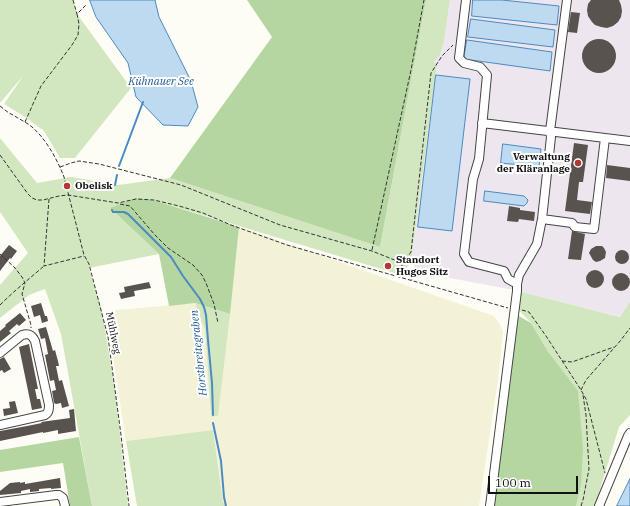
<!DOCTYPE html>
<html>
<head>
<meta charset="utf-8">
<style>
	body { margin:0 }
	#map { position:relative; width:630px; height:506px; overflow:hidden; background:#fefdf5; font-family:"IBM Plex Serif",serif }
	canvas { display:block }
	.scale { position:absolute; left:488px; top:476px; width:90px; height:18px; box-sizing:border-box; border:2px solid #111; border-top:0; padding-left:5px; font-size:12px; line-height:14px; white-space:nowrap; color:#111; -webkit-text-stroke:3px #fff; paint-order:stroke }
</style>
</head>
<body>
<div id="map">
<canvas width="630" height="506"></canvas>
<div class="scale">100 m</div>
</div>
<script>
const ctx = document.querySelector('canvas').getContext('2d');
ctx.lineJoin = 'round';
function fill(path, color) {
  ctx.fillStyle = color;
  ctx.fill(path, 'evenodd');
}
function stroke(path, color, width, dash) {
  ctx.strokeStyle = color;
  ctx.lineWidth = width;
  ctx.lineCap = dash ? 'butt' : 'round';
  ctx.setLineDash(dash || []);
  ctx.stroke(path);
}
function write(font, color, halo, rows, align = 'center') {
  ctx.font = font + ' "IBM Plex Serif",serif';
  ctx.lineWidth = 4;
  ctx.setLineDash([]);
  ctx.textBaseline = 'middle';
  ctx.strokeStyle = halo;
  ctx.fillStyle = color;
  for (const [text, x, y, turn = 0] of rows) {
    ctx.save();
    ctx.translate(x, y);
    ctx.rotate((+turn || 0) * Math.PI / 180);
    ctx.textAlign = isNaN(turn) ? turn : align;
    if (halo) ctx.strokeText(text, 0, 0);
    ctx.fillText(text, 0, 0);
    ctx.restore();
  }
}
fill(new Path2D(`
	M450,0H630V302L621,317L514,290L418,272L411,262L437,66L434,62L440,55L444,42Z`), '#eee6ee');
fill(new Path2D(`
	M239,227L494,316L499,323L503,332L499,373L479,506H227L223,502L213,430L126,441L106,311L195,303L205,330L211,417L218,416Z`), '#f3f2d6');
fill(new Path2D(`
	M0,0H73L77,14L131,88L75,158H60L44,131L25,117L4,104L23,76L0,103Z
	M426,0H450L444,42L440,55L434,62L437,65L411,262L401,275L153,200L111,209L159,254L89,268L102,311L115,390L128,506H92L61,334L45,289L29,295L0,318V285L28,253L0,212V138L37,183L71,177L118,185L170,178L380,247Z
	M514,290L620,317L630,302V415L619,427L595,506H576L581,486L549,353L531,323L517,308Z
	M195,303L230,314L218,416L211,417L205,330Z
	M213,430L223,502L227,506H137L126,441Z`), '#d2e7c0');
fill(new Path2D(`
	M247,0H426L380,247L170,178L272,37Z
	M136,198L153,200L239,227L230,314L195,303L169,306L159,254L110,208Z
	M517,315L531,323L549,353L578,391L583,448L581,486L576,506H494Z
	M79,437L92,506H70L63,463L0,472V450Z`), '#b5d6a1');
const water = new Path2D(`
	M90,0H155L159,17L191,81L198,107L188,126L163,125L136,97L128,63L96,17Z
	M473,0H502L559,6L557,25L472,16Z
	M471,19L555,30L553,47L468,37Z
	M467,40L552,52L550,71L464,59Z
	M436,75L470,79L452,231L418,227Z
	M503,144L541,149L539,167L501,163Z
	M485,191L524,196L528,200L527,203L524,206L484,201Z
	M630,479V506H617Z`);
fill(water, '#bedaf1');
stroke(water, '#4b8ac2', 1);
stroke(new Path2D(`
	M119,166L143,102
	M115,185L117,175
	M112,210L113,212H124L128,214L171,257L183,276L200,299L204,307L206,315L208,340L212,383L213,415V414
	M213,423L221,461L224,497L226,506`), '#4b8ac2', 2);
fill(new Path2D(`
	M591,0H619L621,5L622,11L621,17L618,22L613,26L607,28L601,27L595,25L592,22L588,16L587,10L588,4Z
	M571,12L580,13L577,33L568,32Z
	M582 56a17 17 0 1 1 34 0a17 17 0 1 1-34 0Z
	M574,143L588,145L583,182H579L577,200L592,202L590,214L565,211Z
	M607,165L630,168V181L606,178Z
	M509,206L520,208V210L535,212L534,221L519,219L518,222L507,221Z
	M572,231L585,234L581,260L568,259Z
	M9,245L17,251L11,259L10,258L0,271V256Z
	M596,246H602L604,248L606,252L605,258L600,261L596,262L593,260L589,253L591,249Z
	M615 257a7 7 0 1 1 14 0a7 7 0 1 1-14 0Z
	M586 279a9 9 0 1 1 18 0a9 9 0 1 1-18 0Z
	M612 282a9 9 0 1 1 18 0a9 9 0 1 1-18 0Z
	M149,282L151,288L134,291L135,296L121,299L119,293L125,292L124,287Z
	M41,303L45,316H47L48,321L42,323L40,315L34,317L31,306Z
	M20,313L26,320L19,326L17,324L9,331L11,333L0,342V331L6,326L5,325Z
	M46,327L53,351L55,350L58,361L59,366H56L59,381L62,380L69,406L62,408L61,403L56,404L54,403L52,391L56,390L54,380L50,381L45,355L48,354L45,338L41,339L38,329Z
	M29,344L38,389H35L37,399H40L42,408L32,410L19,347Z
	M4,357L11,369L4,373L2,370L0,371V359Z
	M15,401L18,413L4,416L3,409L10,408L9,402Z
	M74,409L76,431L58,434V430L43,433V432L0,441V431L27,426L42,423L41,422L70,418L69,410Z
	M60,478L61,488L51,489V488L39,489V491L30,492V489L21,491V493L0,495V491L10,483L20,482V483L25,482V484Z`), '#58534e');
const minor = new Path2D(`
	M466,0L459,58L464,63L480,67L487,75L479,159L473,179L464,254L469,262L504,271L508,279L517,284
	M482,123L630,141
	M542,219L572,223L575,227L594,229L605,138
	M0,353L22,335C29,333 32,335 35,341L49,405C49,409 49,413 45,415L0,425
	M0,502L56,495H59L63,498L65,506
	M490,506L517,291V284L519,275L537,244L542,219L551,137L550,131L567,0
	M599,506L628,436L630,433`);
stroke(minor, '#444', 10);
stroke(new Path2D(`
	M73,0L77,14
	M0,106C4,109 8,113 13,115C19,119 26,122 32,127C46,139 57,159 64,177L84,255L89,264L108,337L121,435L129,506
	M25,122L41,86L72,45L78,35L79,24L77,14L86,5
	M0,155L28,194L32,198L37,200H43L59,196L68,195L118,203L136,199L154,200L179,206L203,213L231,225L287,245L508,308
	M60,167L71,163L79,161L99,164L181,185L280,225L372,251L397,261L401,264L412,280
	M49,199L44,266L84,256
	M120,204L130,206L155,235L168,248L193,265L202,275L206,283L214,304L218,323
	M372,250L411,70L424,0
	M0,254L15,268L22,277L25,283L22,294L31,325V328
	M402,264L404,262L411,252L431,73L442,56L453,45
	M0,305C14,291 29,279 44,266
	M522,310L529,312L546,336L581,390L586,399L605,473
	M562,361L572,362L614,347
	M581,390L586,380L621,340L630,328
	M581,506L583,500L589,469L586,415L583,395`), '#333', 1, [4, 2]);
stroke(minor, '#fff', 8);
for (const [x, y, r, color] of [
	[578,163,4,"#b53734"],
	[67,186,4,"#b53734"],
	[388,266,4,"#b53734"]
]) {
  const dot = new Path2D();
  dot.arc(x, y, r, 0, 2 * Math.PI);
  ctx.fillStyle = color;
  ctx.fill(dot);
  stroke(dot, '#fff', 1.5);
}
write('bold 10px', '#111', '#fff', [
	["Verwaltung",570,157,"right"],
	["der Kläranlage",570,169,"right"],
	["Obelisk",75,186],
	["Standort",396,260],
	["Hugos Sitz",396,272]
], 'left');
write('10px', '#111', '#fff', [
	["Mühlweg",113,333,79]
]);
write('italic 11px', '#245d98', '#fff', [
	["Kühnauer See",161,82],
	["Horstbreitegraben",199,353,-96]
]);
</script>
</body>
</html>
